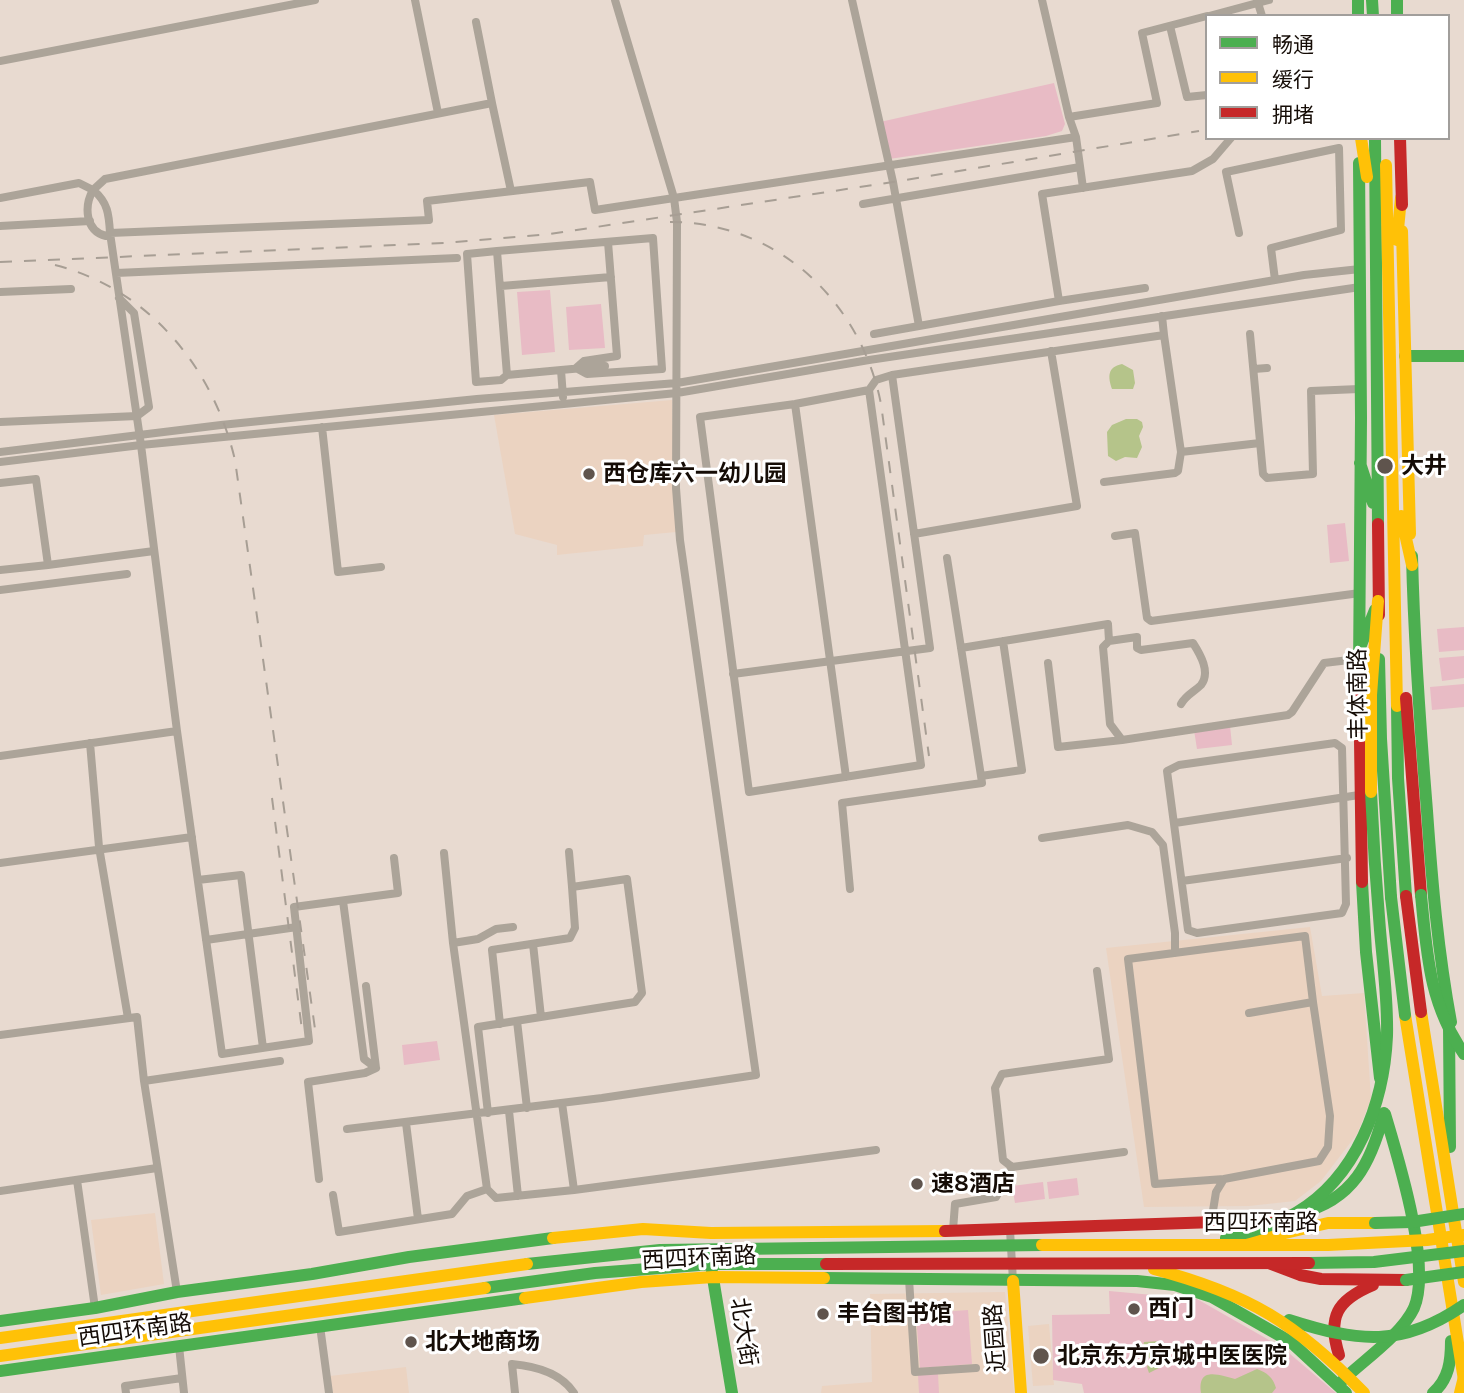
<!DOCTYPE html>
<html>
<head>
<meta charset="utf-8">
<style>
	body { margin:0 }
	#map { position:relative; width:1464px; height:1393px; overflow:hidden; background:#e8dad0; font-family:Karla,"Noto Sans SC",sans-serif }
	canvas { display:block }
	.legend { position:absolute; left:1205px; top:14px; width:245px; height:126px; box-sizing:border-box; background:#fff; border:2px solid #a19e9b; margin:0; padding:9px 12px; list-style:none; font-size:21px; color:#150c06 }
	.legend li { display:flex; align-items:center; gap:14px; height:35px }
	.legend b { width:35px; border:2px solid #a19e9b }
</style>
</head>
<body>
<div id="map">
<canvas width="1464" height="1393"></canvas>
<ul class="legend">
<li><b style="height:9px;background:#4caf50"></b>畅通</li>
<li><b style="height:9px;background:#ffc107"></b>缓行</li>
<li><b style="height:9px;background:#c62828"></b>拥堵</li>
</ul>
</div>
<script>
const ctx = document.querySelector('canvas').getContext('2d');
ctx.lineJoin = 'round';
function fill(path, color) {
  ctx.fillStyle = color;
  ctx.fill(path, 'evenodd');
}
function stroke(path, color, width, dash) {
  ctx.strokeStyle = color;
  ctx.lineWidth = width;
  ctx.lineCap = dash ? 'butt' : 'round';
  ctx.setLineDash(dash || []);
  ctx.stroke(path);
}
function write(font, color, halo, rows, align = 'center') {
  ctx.font = font + ' Karla,"Noto Sans SC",sans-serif';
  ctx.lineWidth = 6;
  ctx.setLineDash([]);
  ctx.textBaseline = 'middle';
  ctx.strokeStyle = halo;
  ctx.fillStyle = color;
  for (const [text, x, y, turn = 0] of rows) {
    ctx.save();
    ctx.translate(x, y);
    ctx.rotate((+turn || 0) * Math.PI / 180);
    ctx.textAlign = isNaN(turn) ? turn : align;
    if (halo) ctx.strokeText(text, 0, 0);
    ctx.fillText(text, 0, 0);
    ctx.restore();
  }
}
fill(new Path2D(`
	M672,400L676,532L644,535L643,546L557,555V545L515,534L494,415Z
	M1310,927L1322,996L1364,993L1371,1099L1357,1134L1321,1181L1295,1201L1249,1206L1144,1207L1106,948Z
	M155,1213L164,1284L101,1295L91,1220Z
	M1005,1292L1014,1393H821L822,1386L872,1382L870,1294Z
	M1049,1324L1054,1385L1033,1386L1028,1326Z
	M406,1367L409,1393H333L330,1376Z`), '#ebd3c1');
fill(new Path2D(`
	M1054,83L1065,124L1062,131L1046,136L889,159L880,122Z
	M550,290L555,352L522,355L517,292Z
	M601,304L605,348L569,350L566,307Z
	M1345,523L1349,561L1330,563L1327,525Z
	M1464,627V650L1439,652L1437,629Z
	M1464,656V678L1442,681L1439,658Z
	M1464,684V707L1432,710L1430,687Z
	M1230,726L1232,745L1197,749L1194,730Z
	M437,1041L440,1060L404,1065L402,1045Z
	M1077,1178L1079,1195L1049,1199L1047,1182Z
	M1043,1182L1045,1199L1015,1203L1012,1186Z
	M1109,1291L1197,1299L1283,1348L1336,1393H1084L1082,1384L1053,1380L1052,1315L1110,1314Z
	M968,1310L972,1364L920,1368L916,1314Z
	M938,1374L939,1393H919L918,1375Z`), '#e8bbc5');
fill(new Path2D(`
	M1122,364L1133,370L1135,383L1133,389H1112C1108,377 1107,367 1122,364Z
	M1126,419H1137L1142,422L1143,427L1139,436L1142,447L1137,458L1125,457L1116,461L1108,456L1107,432L1112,425Z
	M1160,1341L1163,1350L1161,1359L1165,1365L1149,1373L1147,1367L1151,1359L1142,1352L1144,1342Z
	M1257,1369C1267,1373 1273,1377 1276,1388L1272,1393H1201C1197,1365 1221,1376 1235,1379Z`), '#b5c48a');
stroke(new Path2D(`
	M415,0L438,113
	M852,0L893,182L919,326L1059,301
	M1042,0L1069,117
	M1258,3L1262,16
	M1209,16L1269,0
	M476,22L492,103
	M1170,26L1187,97L1207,95
	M0,61L315,0
	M1076,137L1083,188
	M0,198L79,183L93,190L105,179L492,103L511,191
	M863,204L1080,167
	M0,226L90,221
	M1239,233L1226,172L1339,148L1341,230L1271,248L1275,280
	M497,251L467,254L476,382L501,380L507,375
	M116,273L457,258
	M501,286L611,277
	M1145,288L1059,301L1042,194L1192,171L1213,159L1231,138
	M0,292L71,289
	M874,334L919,326
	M1250,334L1263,474L1267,478L1313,474L1311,391L1359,389
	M1164,335L1181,452L1260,443
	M1254,369L1267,368
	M561,370L507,375L497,251L653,238L662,369L587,374L576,368L584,361L617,356L608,242
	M869,390L921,765L749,792L700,417L795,404L869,390L876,380L892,375L1164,335L1162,316
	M563,397L561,370L605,366
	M795,404L846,777
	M0,422L137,416L149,407L134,313L119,298
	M322,427L338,572L381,567
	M0,452L221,425L477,399L677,383L1304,275L1360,269
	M0,462L141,445L677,393L869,360L1360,287
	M1104,482L1175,473L1178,471L1181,452
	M0,483L36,479L48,565L154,551
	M914,534L1077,506L1051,351
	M1115,536L1135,533L1147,618L1151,621L1360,593
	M947,558L981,776L1022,770L1003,641
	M0,570L48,565
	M0,590L127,574
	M961,648L1108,624L1109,641
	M1048,663L1058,747L1122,740
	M733,674L930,648L892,375
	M1181,704C1186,695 1194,692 1201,685C1211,672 1200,654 1193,643L1141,650L1137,648V637L1109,641L1103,647L1110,724L1122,740L1288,715L1292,712L1324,663L1349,660L1359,650
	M90,743L99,847L128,1018
	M1335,743L1342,748L1346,904L1342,913L1197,933L1188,930L1167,771L1179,765Z
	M0,756L177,731
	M1175,823L1359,795
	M1042,838L1128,825L1152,832L1163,845L1175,933V953
	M444,853L453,943L487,1189L496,1198L574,1190L876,1150
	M394,858L398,893L294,907L309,1041L222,1054L177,731L141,445L110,233C109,215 108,202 93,190C84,206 85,231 106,236L110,233L429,220L427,201L590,182L595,210L1076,137L1069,117L1157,103L1142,33L1207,16
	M0,863L192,837
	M198,880L241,875L263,1048
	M1182,881L1347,858
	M850,889L842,803L982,783L981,776
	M206,940L297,927
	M453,943L478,939L496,929L513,927
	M533,944L541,1017
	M366,986L376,1068
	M517,1021L527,1108
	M500,1024L492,950L570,938L575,928L572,887
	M0,1035L137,1017L144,1081L280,1061
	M144,1081L177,1292
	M562,1103L574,1190
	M509,1111L518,1196
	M488,1113L478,1027L635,1002L642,993L627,879L572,887L569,852
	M406,1123L418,1219
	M347,1129L602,1098L756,1075L680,540L676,488L677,222L674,198L615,0
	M1012,1167L1003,1160L995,1088L1002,1074L1109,1059L1097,971
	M319,1179L308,1082L365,1073L376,1068L364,1059L343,901
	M1224,1179L1155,1184L1128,959L1305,936L1313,1002
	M77,1180L95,1308
	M0,1191L157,1168
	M333,1195L339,1232L452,1214L467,1196L487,1189
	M1211,1223L1216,1192L1224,1179L1319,1161L1328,1147L1330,1116L1313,1002L1249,1013
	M953,1230L955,1204L996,1197L1012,1167L1124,1152
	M1010,1230L1013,1281
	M909,1279L915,1372L976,1368
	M320,1326L329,1393
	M179,1346L184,1393
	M126,1393L125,1386L182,1378
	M515,1393L512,1364C535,1366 561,1373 574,1393`), '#aca499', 8);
stroke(new Path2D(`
	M1358,0V16
	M1372,0L1373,16
	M1397,0V16
	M1375,138L1378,524
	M1359,163L1361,418L1359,670
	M1405,356H1464
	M1360,463L1373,503
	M1412,556C1414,642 1420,725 1427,811C1432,882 1438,952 1451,1022
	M1359,650L1375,610
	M1379,659L1381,739L1391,897
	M1397,706L1398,778L1406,896
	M1362,882L1366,952L1380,1078
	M1449,1026L1450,1147
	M1300,1213C1353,1200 1371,1163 1384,1113
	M712,1272L732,1393
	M824,1278L1137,1281L1175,1285L1212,1297L1291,1342L1346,1393
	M0,1321L95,1308L177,1292L312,1274L409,1257L553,1238
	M0,1371L525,1298
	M1343,1380C1364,1360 1402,1334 1414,1308C1432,1266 1398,1158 1385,1114
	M1433,1393C1449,1379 1451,1361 1451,1341`), '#4caf50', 12);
stroke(new Path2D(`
	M1361,138L1367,177
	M1386,165L1397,706
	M1402,231L1410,534
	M1397,240L1401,198
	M1401,516L1412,565
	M1421,1012L1464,1282
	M1405,1015L1464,1380
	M553,1238L643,1229L711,1233L945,1231
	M1251,1241L1328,1223H1375
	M1013,1281L1021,1393
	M525,1298L641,1282L713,1277L824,1278`), '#ffc107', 12);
stroke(new Path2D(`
	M1400,138L1402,205
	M1378,524L1379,615
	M1359,670L1362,882
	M1406,698L1421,895
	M945,1231L1246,1221L1282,1216
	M1271,1264L1300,1275L1321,1279L1406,1280
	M1339,1355C1327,1317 1337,1300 1373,1285`), '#c62828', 12);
stroke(new Path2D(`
	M670,222C778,222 861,302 881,404L929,756
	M0,262L445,243L550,234L893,182L1199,131
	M55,265C149,289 213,367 235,460L315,1029
	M272,798L302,1030`), '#a79e94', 2, [12, 12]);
stroke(new Path2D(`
	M1421,895C1427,955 1429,1003 1464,1054
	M1391,897L1405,1015
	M1375,1223L1412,1222L1464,1214
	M1226,1238C1250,1232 1274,1226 1296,1213C1357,1177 1384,1103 1387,1036C1388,1000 1383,965 1380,930C1376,884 1373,838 1371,792
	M1309,1263L1374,1262L1464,1251
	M527,1264L660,1250L1042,1245
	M1406,1280L1464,1272
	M485,1288L595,1273L713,1264H826
	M1289,1320C1358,1342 1402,1348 1464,1305`), '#4caf50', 12);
stroke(new Path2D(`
	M1371,792V695L1378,601
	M1042,1245H1328L1427,1240L1464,1235
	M1154,1269C1249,1294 1296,1323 1364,1393
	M0,1338L527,1264
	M0,1356L485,1288
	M1460,1393L1464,1377`), '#ffc107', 12);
stroke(new Path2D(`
	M1406,896L1421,1012
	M826,1264L1309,1263`), '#c62828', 12);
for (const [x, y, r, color] of [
	[1385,466,9,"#5f544d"],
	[589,474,7,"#5f544d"],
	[917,1184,7,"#5f544d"],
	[1134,1309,7,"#5f544d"],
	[823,1314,7,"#5f544d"],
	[411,1342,7,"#5f544d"],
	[1041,1356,9,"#5f544d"]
]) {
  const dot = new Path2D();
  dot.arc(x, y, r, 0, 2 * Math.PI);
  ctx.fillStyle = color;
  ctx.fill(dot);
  stroke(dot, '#fff', 2.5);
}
write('bold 23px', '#150c06', '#fff', [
	["大井",1401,466],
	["西仓库六一幼儿园",603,474],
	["速8酒店",931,1184],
	["西门",1148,1309],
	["丰台图书馆",837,1314],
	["北大地商场",425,1342],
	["北京东方京城中医医院",1057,1356]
], 'left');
write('23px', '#150c06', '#fff', [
	["丰体南路",1359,694,-91],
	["西四环南路",1261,1223],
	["西四环南路",699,1259,-3],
	["西四环南路",135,1331,-8],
	["北大街",743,1332,81],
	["近园路",996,1338,-94]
]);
</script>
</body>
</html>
